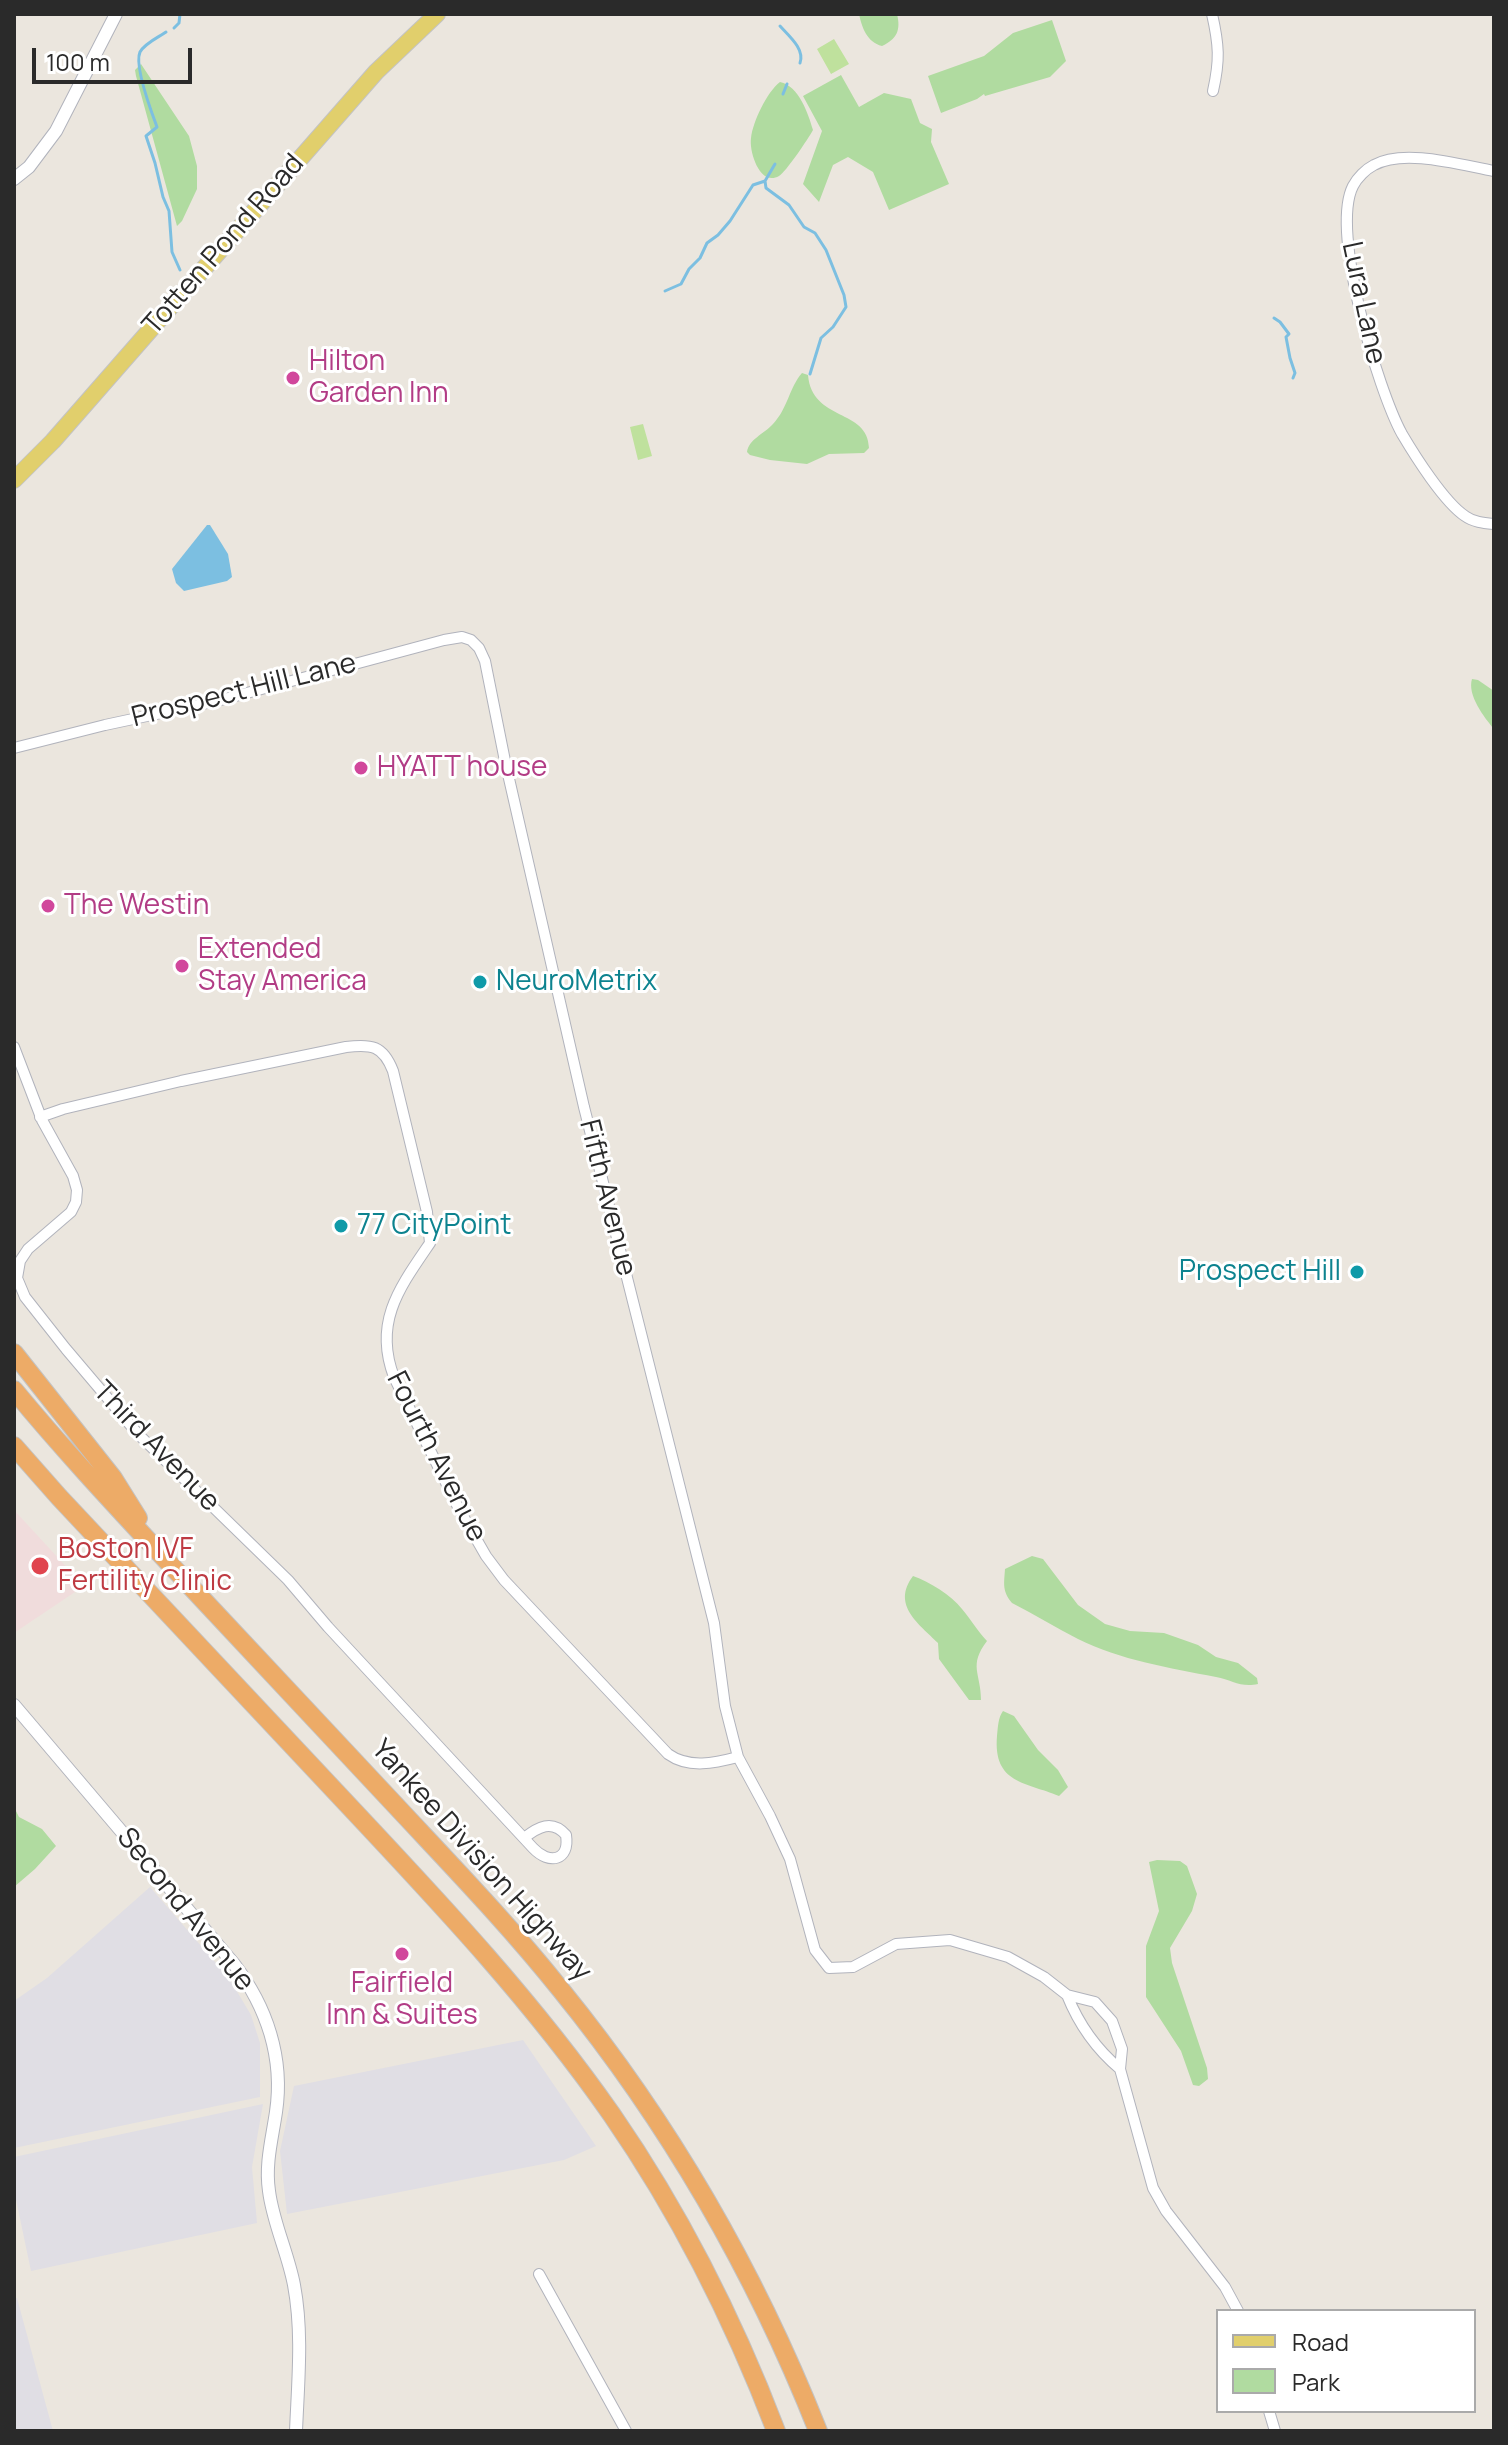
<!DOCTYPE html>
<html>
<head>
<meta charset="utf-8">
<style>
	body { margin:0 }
	#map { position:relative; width:1508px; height:2445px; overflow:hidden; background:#ebe6de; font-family:Manrope,sans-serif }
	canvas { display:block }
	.frame { position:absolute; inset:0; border:16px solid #2a2a2a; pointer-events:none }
	.legend { position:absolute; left:1216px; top:2309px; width:260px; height:104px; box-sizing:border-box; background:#fff; border:2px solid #aaa; margin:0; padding:10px 14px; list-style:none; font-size:24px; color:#2a2a2a }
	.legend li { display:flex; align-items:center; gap:16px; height:40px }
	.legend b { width:40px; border:2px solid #aaa }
	.scale { position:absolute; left:32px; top:48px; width:160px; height:36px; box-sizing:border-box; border:4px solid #2a2a2a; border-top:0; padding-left:10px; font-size:24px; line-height:28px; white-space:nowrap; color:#2a2a2a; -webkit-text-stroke:6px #fff; paint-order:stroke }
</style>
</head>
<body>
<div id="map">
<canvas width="1508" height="2445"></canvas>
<div class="frame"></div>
<ul class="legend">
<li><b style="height:10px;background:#e1cf6c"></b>Road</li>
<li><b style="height:22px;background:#b0dba0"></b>Park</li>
</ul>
<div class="scale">100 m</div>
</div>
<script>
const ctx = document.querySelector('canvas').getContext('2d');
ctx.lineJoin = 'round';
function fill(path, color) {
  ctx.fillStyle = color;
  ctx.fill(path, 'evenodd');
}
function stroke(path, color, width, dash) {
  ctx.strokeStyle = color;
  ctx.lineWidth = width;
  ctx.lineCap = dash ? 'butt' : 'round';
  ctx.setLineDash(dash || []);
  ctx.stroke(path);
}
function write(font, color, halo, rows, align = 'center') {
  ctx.font = font + ' Manrope,sans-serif';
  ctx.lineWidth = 6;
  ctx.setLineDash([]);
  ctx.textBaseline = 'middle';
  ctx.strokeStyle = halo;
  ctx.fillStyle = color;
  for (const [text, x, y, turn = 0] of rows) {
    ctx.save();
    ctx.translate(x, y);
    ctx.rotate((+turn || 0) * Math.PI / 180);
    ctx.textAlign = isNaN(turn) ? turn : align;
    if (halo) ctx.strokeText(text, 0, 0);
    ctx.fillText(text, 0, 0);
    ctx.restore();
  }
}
fill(new Path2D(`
	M150,1887L229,1978L251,2015L260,2043V2097L14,2148V2001L47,1978Z
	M523,2040L596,2146L564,2160L287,2214L280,2151L294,2086Z
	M263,2104L252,2167L257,2223L31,2271L14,2190V2157Z
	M17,2298L53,2431H14V2299Z`), '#e0dee4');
fill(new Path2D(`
	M14,1510L84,1586L14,1633Z`), '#f0dcdc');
fill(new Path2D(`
	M859,14H897C901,30 897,39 882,46C867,42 862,28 859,14Z
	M1052,20L1066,61L1050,77L985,96L984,94L977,99L941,113L928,76L984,56L1013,33Z
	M141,64L189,136L197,166V189L182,221L177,226L136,76L135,70Z
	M841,75L859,107L884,93L911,99L920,123L932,129L931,142L949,184L889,210L873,172L848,157L833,165L819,202L803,184L822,131L803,96Z
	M780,82C799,86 808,113 813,130C808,139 786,172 779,176C760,187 749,152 751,138C753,121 767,92 780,82Z
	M802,373L808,375C812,422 868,408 869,448L864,453L829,454L807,464L770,460L750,455L747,452C749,439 764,434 773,424C788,408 789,388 802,373Z
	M1472,679L1478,680L1494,691V729C1484,717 1467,695 1472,679Z
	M1032,1556L1043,1559L1078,1605L1105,1624L1130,1631L1164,1633L1198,1645L1216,1657L1238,1663L1257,1678L1258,1684C1241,1688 1232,1680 1216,1677C1170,1668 1120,1660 1078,1639C1056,1628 1034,1614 1012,1603C1002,1591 1004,1584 1005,1569Z
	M913,1576C930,1582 951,1595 962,1609C971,1620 977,1630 987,1641C968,1666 981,1673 981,1700H969L939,1659L938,1643C919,1624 891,1605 913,1576Z
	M1003,1711L1014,1716L1038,1750L1058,1770L1068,1787L1059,1796C1026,1782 993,1784 997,1736C998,1727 998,1718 1003,1711Z
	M14,1807L19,1817L42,1829L56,1846L35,1869L14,1887Z
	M1157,1860L1180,1861L1187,1866L1197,1894L1192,1911L1170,1948L1172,1963L1207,2068L1208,2079L1199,2086L1193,2085L1181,2051L1146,1997V1946L1159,1911L1149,1862Z`), '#b0dba0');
fill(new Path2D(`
	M834,39L849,64L831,74L817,49Z
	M643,424L652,456L638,460L630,427Z`), '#bfe19d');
fill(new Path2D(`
	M207,525H210L228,554L232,577L227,581L184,591L176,583L172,569Z`), '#7cbfe1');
stroke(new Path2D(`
	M780,26C789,36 805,49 800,63
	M174,28L179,23L180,14
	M166,32C159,37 145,43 140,52C134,65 151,111 157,127L146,136L155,163L163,197L169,211L172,252L180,270
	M783,94L787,84
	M775,164L765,181L766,188L789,205L804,227L815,233L826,250L844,295L846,307L833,327L821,338L810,374
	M665,291L681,284L689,269L700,258L707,243L718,235L730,221L753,185L765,181
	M1274,318L1280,322L1289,334L1286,337L1290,358L1295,373L1293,378`), '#7cbfe1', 3);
const minor = new Path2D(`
	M1212,14C1219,45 1220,60 1213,91
	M1494,171C1461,165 1404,148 1374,165C1366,169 1357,178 1353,186C1330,231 1378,390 1402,434C1415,456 1444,502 1465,516C1473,522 1484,523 1494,524
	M14,748L105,725L217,701L444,640L462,637L471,640L479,648L485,661L505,761L584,1107L714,1623L725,1706L738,1757L770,1816L790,1859L815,1950L829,1968L853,1967L896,1944L950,1940L1008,1957L1044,1977L1067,1995L1095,2002L1112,2021L1122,2049L1120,2069L1153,2188L1166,2211L1225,2287L1238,2311
	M14,1047L42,1120L73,1176L77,1190L76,1202L71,1212L28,1249L20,1261L17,1278L25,1297L66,1349L138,1434L288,1580L328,1627L533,1848C549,1865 570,1861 566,1835C552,1819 538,1827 524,1838
	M40,1117L63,1109L181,1081L346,1047C371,1044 383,1045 393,1071L427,1212L430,1243C400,1287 373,1322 394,1377L459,1509L486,1556L504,1580L668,1754C689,1769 715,1763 738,1757
	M1067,1995C1079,2025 1095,2048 1120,2069
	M539,2274L626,2431
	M1269,2411L1275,2431`);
const tertiary = new Path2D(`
	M14,179L29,167L56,131L116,14
	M14,1705L234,1964C267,2007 284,2058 276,2112C272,2139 265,2164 269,2191C273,2223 288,2253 294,2285C303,2333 298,2382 296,2431`);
const primary = new Path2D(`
	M14,480L53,441L376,72L437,14`);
const motorway = new Path2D(`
	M14,1353L113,1478L138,1518
	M14,1390C71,1459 132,1523 192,1588C260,1661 329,1734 397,1807C453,1867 510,1926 561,1990C669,2123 755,2272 818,2431
	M14,1446L59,1497C155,1600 252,1703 349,1806C442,1905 534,2003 612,2115C679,2212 734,2321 776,2431`);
stroke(minor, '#b1b3bc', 12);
stroke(tertiary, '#b1b3bc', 14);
stroke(primary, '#c3c3c3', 18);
stroke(motorway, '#c3c3c3', 20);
stroke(minor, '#fff', 10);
stroke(tertiary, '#fff', 12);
stroke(primary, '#e1cf6c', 16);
stroke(motorway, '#edab67', 18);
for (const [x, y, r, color] of [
	[293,378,8,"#d1479c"],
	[361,768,8,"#d1479c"],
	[48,906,8,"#d1479c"],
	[182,966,8,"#d1479c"],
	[480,982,8,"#0f9aa8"],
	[341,1226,8,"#0f9aa8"],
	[1357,1272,8,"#0f9aa8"],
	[40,1566,10,"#e0444e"],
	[402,1954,8,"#d1479c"]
]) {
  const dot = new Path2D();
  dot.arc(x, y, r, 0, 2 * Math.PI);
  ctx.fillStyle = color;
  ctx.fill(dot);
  stroke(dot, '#fff', 3);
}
write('28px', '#2a2a2a', '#fff', [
	["Totten Pond Road",224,245,-49],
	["Lura Lane",1363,303,78],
	["Prospect Hill Lane",244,691,-14],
	["Fifth Avenue",607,1198,76],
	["Third Avenue",156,1447,46],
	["Fourth Avenue",436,1457,63],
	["Yankee Division Highway",481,1861,48],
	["Second Avenue",185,1910,51]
]);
write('28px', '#b23c85', '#fff', [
	["Hilton",309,362],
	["Garden Inn",309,394],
	["HYATT house",377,768],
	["The Westin",64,906],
	["Extended",198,950],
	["Stay America",198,982],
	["Fairfield",402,1984,"center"],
	["Inn & Suites",402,2016,"center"]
], 'left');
write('28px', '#0d838f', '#fff', [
	["NeuroMetrix",496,982],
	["77 CityPoint",357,1226],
	["Prospect Hill",1341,1272,"right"]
], 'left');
write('28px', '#be3a42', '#fff', [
	["Boston IVF",58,1550],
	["Fertility Clinic",58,1582]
], 'left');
</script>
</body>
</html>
